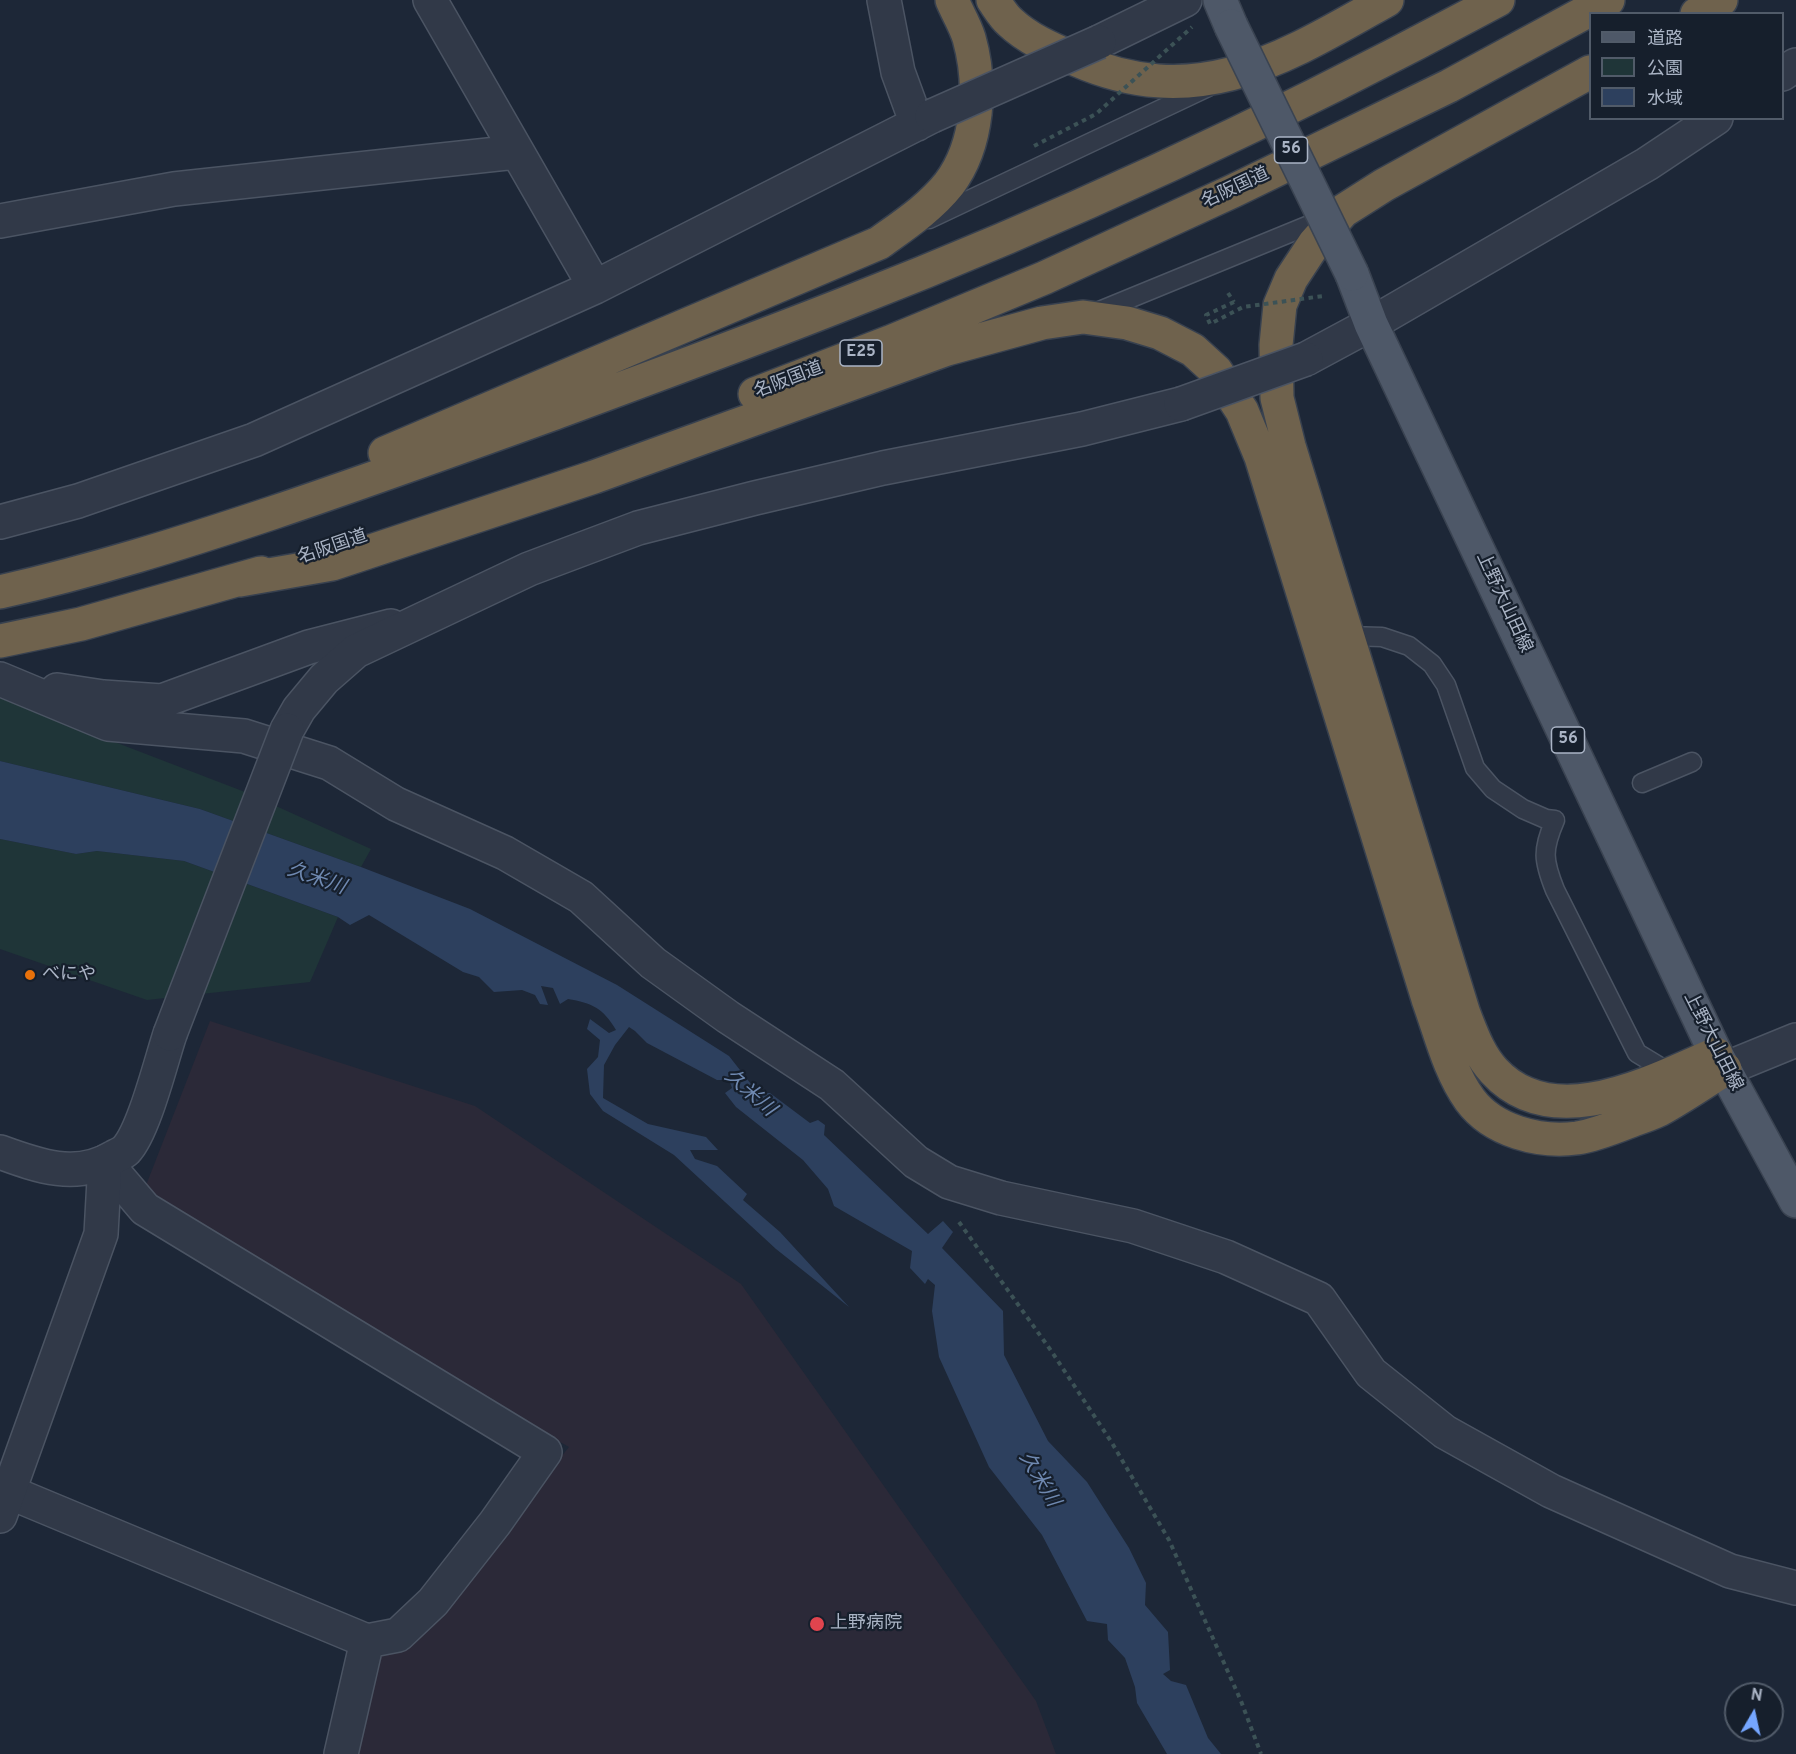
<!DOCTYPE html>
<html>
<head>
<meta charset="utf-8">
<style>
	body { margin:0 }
	#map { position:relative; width:1796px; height:1754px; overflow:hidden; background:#1d2737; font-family:Overpass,"Noto Sans JP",sans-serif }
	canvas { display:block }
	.legend { position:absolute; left:1589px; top:12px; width:195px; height:108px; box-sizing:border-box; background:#161f2c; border:2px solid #515b69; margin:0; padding:8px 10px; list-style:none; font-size:18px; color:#aab4c5 }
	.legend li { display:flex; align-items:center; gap:12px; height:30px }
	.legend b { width:30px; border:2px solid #515b69 }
	.north { position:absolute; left:1724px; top:1682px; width:60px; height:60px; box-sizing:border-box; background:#161f2c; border:2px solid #515b69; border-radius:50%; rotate:9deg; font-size:16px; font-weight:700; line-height:24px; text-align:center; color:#aab4c5 }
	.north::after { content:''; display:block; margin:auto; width:21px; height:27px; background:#75a6ff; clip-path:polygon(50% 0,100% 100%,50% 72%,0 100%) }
</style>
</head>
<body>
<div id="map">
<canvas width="1796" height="1754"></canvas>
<ul class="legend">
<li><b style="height:8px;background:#4e5868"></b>道路</li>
<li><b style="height:16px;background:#1f3538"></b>公園</li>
<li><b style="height:16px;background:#2d405e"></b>水域</li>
</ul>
<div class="north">N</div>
</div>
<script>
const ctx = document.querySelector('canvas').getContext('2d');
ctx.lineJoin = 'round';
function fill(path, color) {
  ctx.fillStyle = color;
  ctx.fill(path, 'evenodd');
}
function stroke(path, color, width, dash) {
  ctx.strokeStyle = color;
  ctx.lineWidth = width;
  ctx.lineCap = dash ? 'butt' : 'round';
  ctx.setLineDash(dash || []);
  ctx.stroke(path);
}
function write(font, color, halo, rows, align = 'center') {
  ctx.font = font + ' Overpass,"Noto Sans JP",sans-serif';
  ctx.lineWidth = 4.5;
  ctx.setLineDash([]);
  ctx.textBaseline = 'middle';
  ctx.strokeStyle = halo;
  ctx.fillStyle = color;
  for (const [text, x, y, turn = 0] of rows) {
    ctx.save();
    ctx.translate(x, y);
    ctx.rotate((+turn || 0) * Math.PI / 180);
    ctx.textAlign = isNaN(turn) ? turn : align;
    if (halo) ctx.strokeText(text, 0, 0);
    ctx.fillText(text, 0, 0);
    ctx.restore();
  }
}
fill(new Path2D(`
	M210,1021L475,1106L741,1284L1036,1701L1056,1754H353L383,1647L516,1513L569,1447L157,1214L143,1193Z`), '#2b2938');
fill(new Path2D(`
	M0,698L245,792L371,849L361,867L200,809L0,761Z
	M0,839L76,854L97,851L184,861L338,917L310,982L147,1000L0,949Z`), '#1f3538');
fill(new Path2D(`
	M0,761L200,809L361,867L470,909L617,985L729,1056L758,1093H770L810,1123L818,1120L825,1125L824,1135L928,1234L943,1221L953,1232L942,1248L1003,1311L1004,1355L1048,1441L1087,1482L1129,1548L1146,1583L1145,1605L1168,1632L1170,1670L1163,1674L1171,1681L1186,1685L1208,1738L1221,1754H1167L1137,1703L1135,1687L1125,1658L1108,1640L1107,1624L1087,1621L1042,1535L989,1467L939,1357L932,1311L935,1285L928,1279L925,1284L910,1268L912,1251L834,1206L828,1189L803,1160L736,1107L725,1093L732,1088L729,1080H717L647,1043L635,1031L629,1027L615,1045L604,1065L603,1098L648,1124L706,1137L718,1150H690L695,1159L717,1166L747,1194L743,1200L780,1232L849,1307L776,1249L674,1155L603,1111L590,1094L587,1069L598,1057L600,1040L587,1029L590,1019L609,1033L616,1030C603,1008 592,1003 568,999L560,1004L553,988L541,986L548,1005L540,1004L535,995L522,990L494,992L479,977L463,972L369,915L350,925L338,917L184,861L97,851L76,854L0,839Z`), '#2d405e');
const service = new Path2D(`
	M929,219L1208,87
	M1092,314L1331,216
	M1348,636L1382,637L1409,646L1432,664L1446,685L1475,768L1493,789L1523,809L1546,819L1555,820C1542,850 1543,860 1555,890L1637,1053L1670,1073
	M1642,783L1692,762`);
const minor = new Path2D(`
	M430,0L595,287
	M884,0L898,72L917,124
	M1099,42L1185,0
	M1782,74L1796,65
	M0,221L174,189L516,152
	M1371,324L1647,164L1716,118
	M0,522L78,501L254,440L595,287L932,116
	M0,679L108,724L244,736L329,763L396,804L505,853L581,897L653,963L728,1017L832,1085L916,1162L949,1182L1001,1198L1133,1226L1226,1257L1319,1299L1371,1373L1445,1432L1551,1491L1730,1571L1796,1588
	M57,690L103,697L162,701L309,647L391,626
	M1725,1069L1796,1040
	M9,1492L367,1641L398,1635L433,1602L495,1523L545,1452L145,1209L105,1162
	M341,1754L367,1641`);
const tertiary = new Path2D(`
	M1306,359L1371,324
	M287,730L299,709L324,679L356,651L529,569L638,528L755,498L883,468L1082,429L1181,404
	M0,1152C38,1166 77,1180 114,1157C118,1155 123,1153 126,1150C144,1131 161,1061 170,1034
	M0,1516L101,1234L105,1162`);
const primary = new Path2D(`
	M1220,0L1231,26
	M1352,274L1371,324L1716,1054L1796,1201`);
const motorway = new Path2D(`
	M993,0C998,7 1003,16 1010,22C1029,40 1054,50 1077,60C1199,113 1284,58 1387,0
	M1697,14L1721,0
	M1590,72L1384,185L1343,211L1314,244L1291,279L1280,305L1276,345L1277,398L1289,446L1464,1014C1472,1034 1479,1055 1494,1071C1553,1135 1651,1082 1716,1054
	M755,394L890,342L1044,278L1233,191L1449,86L1608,0
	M385,453L879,243C904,225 930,208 949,184C979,144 982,84 969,38C965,25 957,12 952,0
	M240,580L332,564L594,477L947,349L1042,323L1083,317L1127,323L1160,333L1193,350L1216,371L1242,411L1261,457L1428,999C1440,1032 1449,1071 1470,1100C1493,1131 1539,1143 1577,1138C1596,1135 1615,1127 1633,1120C1642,1117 1651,1114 1659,1110C1681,1098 1703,1083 1725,1069
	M0,592C93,571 182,543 272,513C367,481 461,447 555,413C652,377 748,342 844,304C1068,217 1287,114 1498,0
	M0,641L81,624L261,573`);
stroke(service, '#4b5463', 21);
stroke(minor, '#4b5463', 36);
stroke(tertiary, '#4b5463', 36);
stroke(primary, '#3a4351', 36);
stroke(motorway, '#38414f', 36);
stroke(new Path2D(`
	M1228,293L1234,302
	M959,1222L1052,1352L1112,1443L1169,1540L1241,1701L1261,1754`), '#3c5256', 4, [4.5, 4.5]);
stroke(service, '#313948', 18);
stroke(minor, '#313948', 33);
stroke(tertiary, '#313948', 33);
stroke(primary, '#4e5868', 33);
stroke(motorway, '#6f624d', 33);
const minorBridge = new Path2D(`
	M932,116L1099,42`);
const tertiaryBridge = new Path2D(`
	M1181,404L1306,359
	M170,1034L287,730`);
const primaryBridge = new Path2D(`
	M1231,26L1352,274`);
stroke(minorBridge, '#4b5463', 36, []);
stroke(tertiaryBridge, '#4b5463', 36, []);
stroke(primaryBridge, '#3a4351', 36, []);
stroke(new Path2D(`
	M1034,146L1096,114L1192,27
	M1234,302L1206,315L1210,324L1243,307L1323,296`), '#3c5256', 4, [4.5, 4.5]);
stroke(minorBridge, '#313948', 33);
stroke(tertiaryBridge, '#313948', 33);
stroke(primaryBridge, '#4e5868', 33);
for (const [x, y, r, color] of [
	[30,975,6,"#e8710a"],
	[817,1624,8,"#e0444e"]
]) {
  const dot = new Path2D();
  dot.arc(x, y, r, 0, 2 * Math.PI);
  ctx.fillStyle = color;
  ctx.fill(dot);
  stroke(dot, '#161f2c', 2);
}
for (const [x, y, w] of [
	[1291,150,33],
	[861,353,42],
	[1568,740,33]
]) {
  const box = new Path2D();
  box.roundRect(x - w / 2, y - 13, w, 26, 4.5);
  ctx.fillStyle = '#161f2c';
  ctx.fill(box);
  stroke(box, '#aab4c5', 1.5);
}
write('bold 16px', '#aab4c5', null, [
	["56",1291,150],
	["E25",861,353],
	["56",1568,740]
]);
write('18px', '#aab4c5', '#161f2c', [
	["名阪国道",1236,189,-25],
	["名阪国道",789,381,-21],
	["名阪国道",333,548,-19],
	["上野大山田線",1503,603,65],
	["上野大山田線",1712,1042,63]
]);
write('18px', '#aab4c5', '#161f2c', [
	["べにや",42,975],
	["上野病院",830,1624]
], 'left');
write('italic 20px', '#6f89b1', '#161f2c', [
	["久米川",316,880,19],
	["久米川",749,1094,41],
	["久米川",1038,1480,59]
]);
</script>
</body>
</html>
